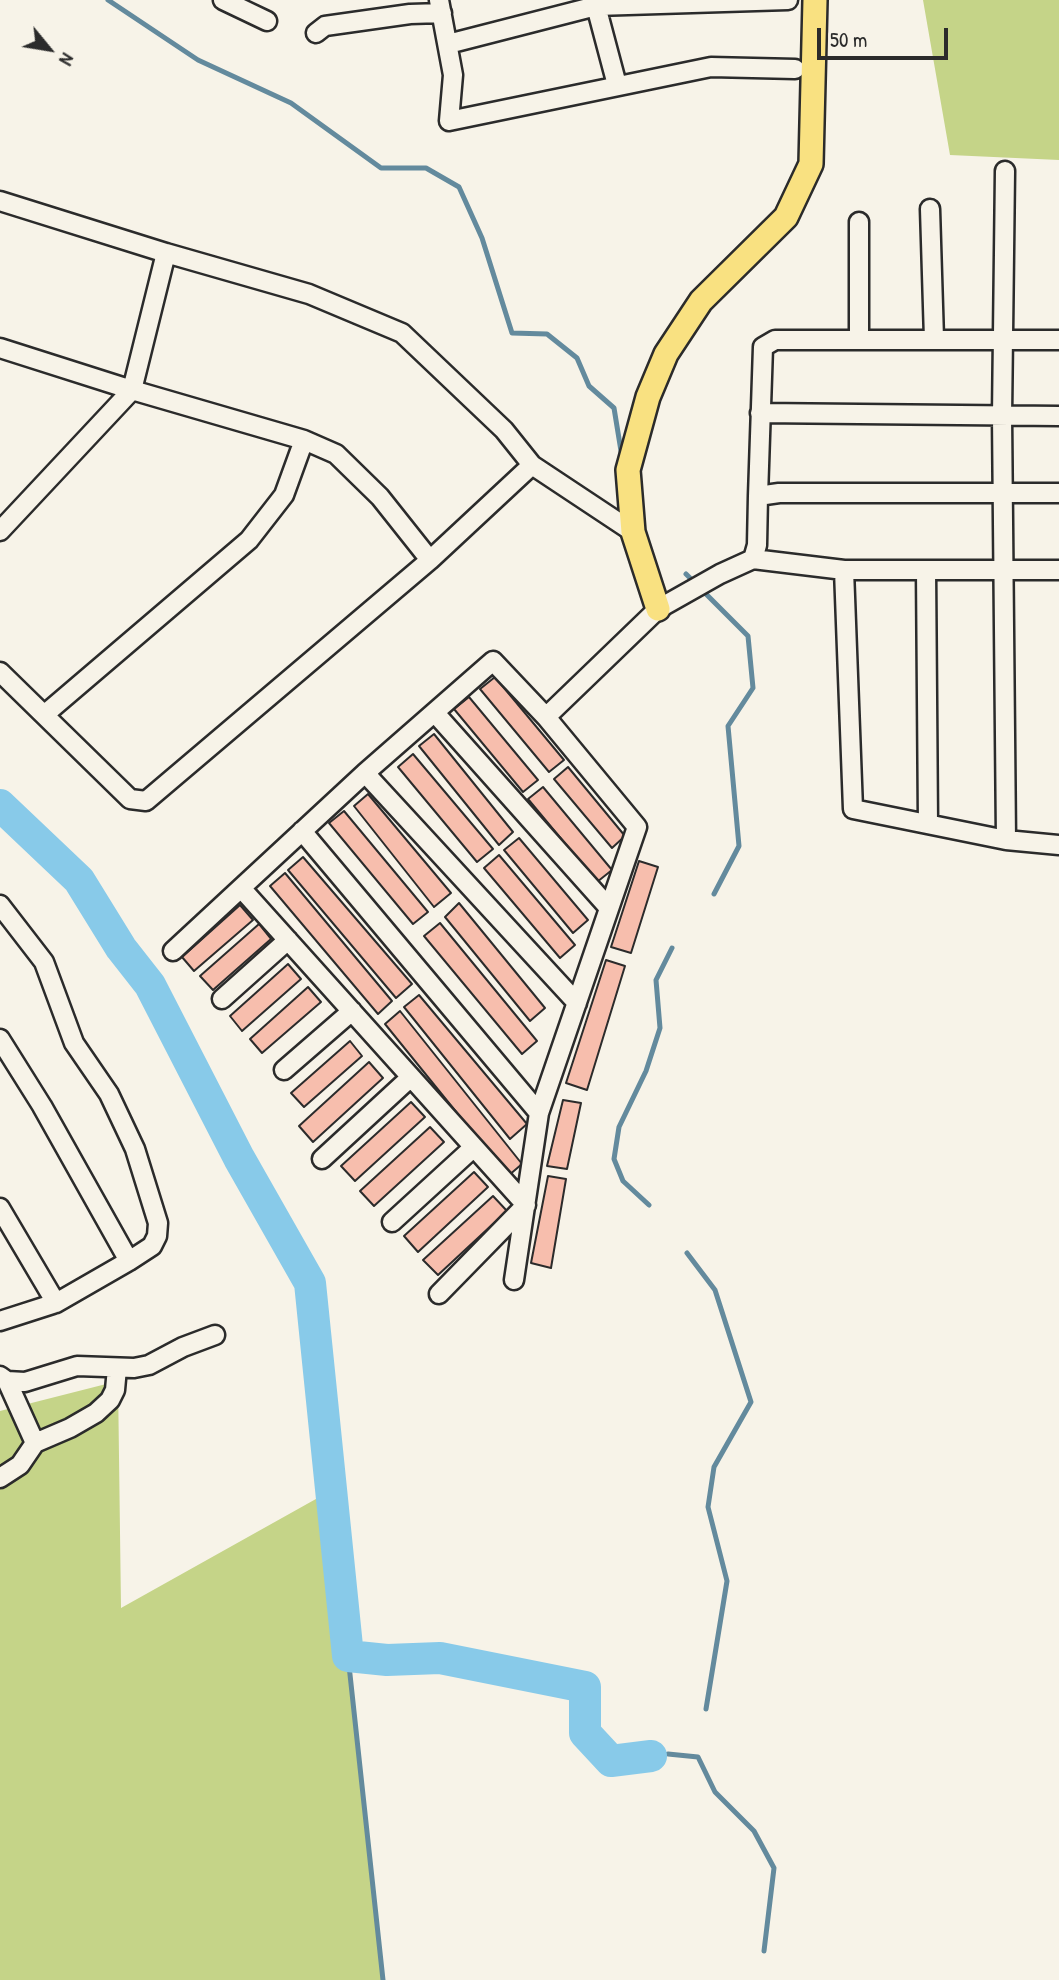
<!DOCTYPE html>
<html>
<head>
<meta charset="utf-8">
<style>
	body { margin:0 }
	#map { position:relative; width:1059px; height:1980px; overflow:hidden; background:#f7f3e8; font-family:"Patrick Hand",sans-serif }
	canvas { display:block }
	.north { position:absolute; left:14px; top:14px; width:70px; height:70px; -webkit-text-stroke:5px #f7f3e8; paint-order:stroke; rotate:120deg; font-size:19px; font-weight:700; line-height:28px; text-align:center; color:#2b2b2b }
	.north::after { content:''; display:block; margin:auto; width:24px; height:32px; background:#2b2b2b; clip-path:polygon(50% 0,100% 100%,50% 72%,0 100%) }
	.scale { position:absolute; left:817px; top:28px; width:131px; height:32px; box-sizing:border-box; border:4px solid #2b2b2b; border-top:0; padding-left:9px; font-size:21px; line-height:24px; white-space:nowrap; color:#2b2b2b; -webkit-text-stroke:5px #f7f3e8; paint-order:stroke }
</style>
</head>
<body>
<div id="map">
<canvas width="1059" height="1980"></canvas>
<div class="north">N</div>
<div class="scale">50 m</div>
</div>
<script>
const ctx = document.querySelector('canvas').getContext('2d');
ctx.lineJoin = 'round';
function fill(path, color) {
  ctx.fillStyle = color;
  ctx.fill(path, 'evenodd');
}
function stroke(path, color, width, dash) {
  ctx.strokeStyle = color;
  ctx.lineWidth = width;
  ctx.lineCap = dash ? 'butt' : 'round';
  ctx.setLineDash(dash || []);
  ctx.stroke(path);
}
fill(new Path2D(`
	M923,0H1059V160L950,155Z
	M118,1381L121,1608L332,1490L383,1980H0V1411Z`), '#c5d488');
stroke(new Path2D(`
	M108,0L198,60L291,103L381,168H426L459,187L482,238L512,333L547,334L577,358L589,386L614,408L622,457
	M686,574L748,636L753,688L728,726L739,846L714,894
	M649,1205L623,1181L614,1159L619,1127L646,1071L660,1028L656,980L672,948
	M687,1253L715,1290L751,1402L714,1467L708,1507L727,1581L706,1709
	M348,1656L383,1980
	M668,1754L698,1757L715,1792L754,1831L774,1868L764,1951`), '#638a9d', 5);
stroke(new Path2D(`
	M0,805L79,880L121,948L150,985L239,1158L310,1283L348,1656L387,1660L440,1658L585,1687V1733L611,1761L651,1756`), '#88cae9', 32);
const building = new Path2D(`
	M495,677L564,760L549,772L480,689Z
	M469,697L538,780L523,792L454,709Z
	M434,734L513,832L499,845L419,746Z
	M413,754L493,849L477,862L398,767Z
	M568,767L625,836L612,848L554,779Z
	M543,787L612,870L597,882L528,799Z
	M368,794L451,893L434,907L354,806Z
	M344,811L428,912L413,924L329,823Z
	M519,838L588,920L573,933L504,850Z
	M499,855L575,945L560,958L484,868Z
	M303,857L412,984L396,998L288,870Z
	M639,861L658,867L631,953L611,947Z
	M285,873L392,1001L378,1014L270,886Z
	M459,903L545,1008L530,1021L445,917Z
	M240,905L253,920L194,971L182,957Z
	M440,923L537,1041L522,1054L424,936Z
	M259,924L271,939L213,990L200,976Z
	M606,960L625,966L587,1090L566,1083Z
	M288,964L301,979L242,1031L230,1016Z
	M308,987L321,1002L262,1053L250,1039Z
	M419,995L527,1124L510,1139L404,1007Z
	M400,1011L522,1164L508,1176L385,1024Z
	M350,1041L362,1056L304,1107L291,1093Z
	M369,1062L383,1078L313,1142L299,1126Z
	M563,1100L581,1103L567,1169L547,1166Z
	M411,1102L425,1117L355,1181L341,1166Z
	M430,1127L444,1142L374,1206L360,1191Z
	M474,1172L488,1187L418,1252L404,1236Z
	M548,1176L566,1179L551,1268L531,1263Z
	M493,1196L507,1211L438,1275L423,1260Z`);
fill(building, '#f7bead');
stroke(building, '#2b2b2b', 2);
const minor = new Path2D(`
	M223,0L267,21
	M439,0L453,75L449,121L711,67L795,69
	M596,6L617,85
	M316,33L325,26L410,14L442,13
	M448,44L596,6L788,0
	M1005,171L1002,416L1006,840
	M0,201L166,253L309,294L402,333L504,430L532,465L633,532
	M930,209L934,339
	M859,222V339
	M0,348L132,390L304,440L336,454L380,497L430,560
	M760,413L1059,416
	M758,496L763,347L775,340H1059
	M0,531L132,390L166,253
	M753,559L757,545L758,496L779,493H1059
	M844,570L853,809L1006,840L1059,845
	M926,570L928,824
	M0,672L130,799L146,801L430,560L532,465
	M435,713L609,908
	M44,715L249,540L284,495L304,440
	M546,717L658,609L720,574L753,559L844,570H1059
	M365,773L577,1003
	M241,888L526,1205L439,1294
	M0,905L44,962L74,1043L109,1094L135,1149L158,1223L157,1236L152,1246L129,1261L56,1303L0,1321
	M173,951L365,773L493,661L546,717L637,827L539,1113L302,831
	M222,999L288,940
	M0,1039L42,1106L129,1261
	M284,1070L352,1011
	M322,1159L411,1077
	M0,1208L56,1303
	M392,1222L474,1147
	M514,1280L539,1113
	M0,1376L7,1381L25,1382L77,1366L134,1368L149,1365L183,1347L215,1335
	M7,1381L35,1443
	M0,1478L20,1465L35,1443L70,1428L96,1413L110,1400L115,1390L117,1368`);
const major = new Path2D(`
	M658,609L633,532L628,470L648,397L666,354L701,301L786,217L811,164L815,0`);
stroke(minor, '#2b2b2b', 23);
stroke(major, '#2b2b2b', 28);
stroke(minor, '#f7f3e8', 18);
stroke(major, '#f9e181', 23);
</script>
</body>
</html>
